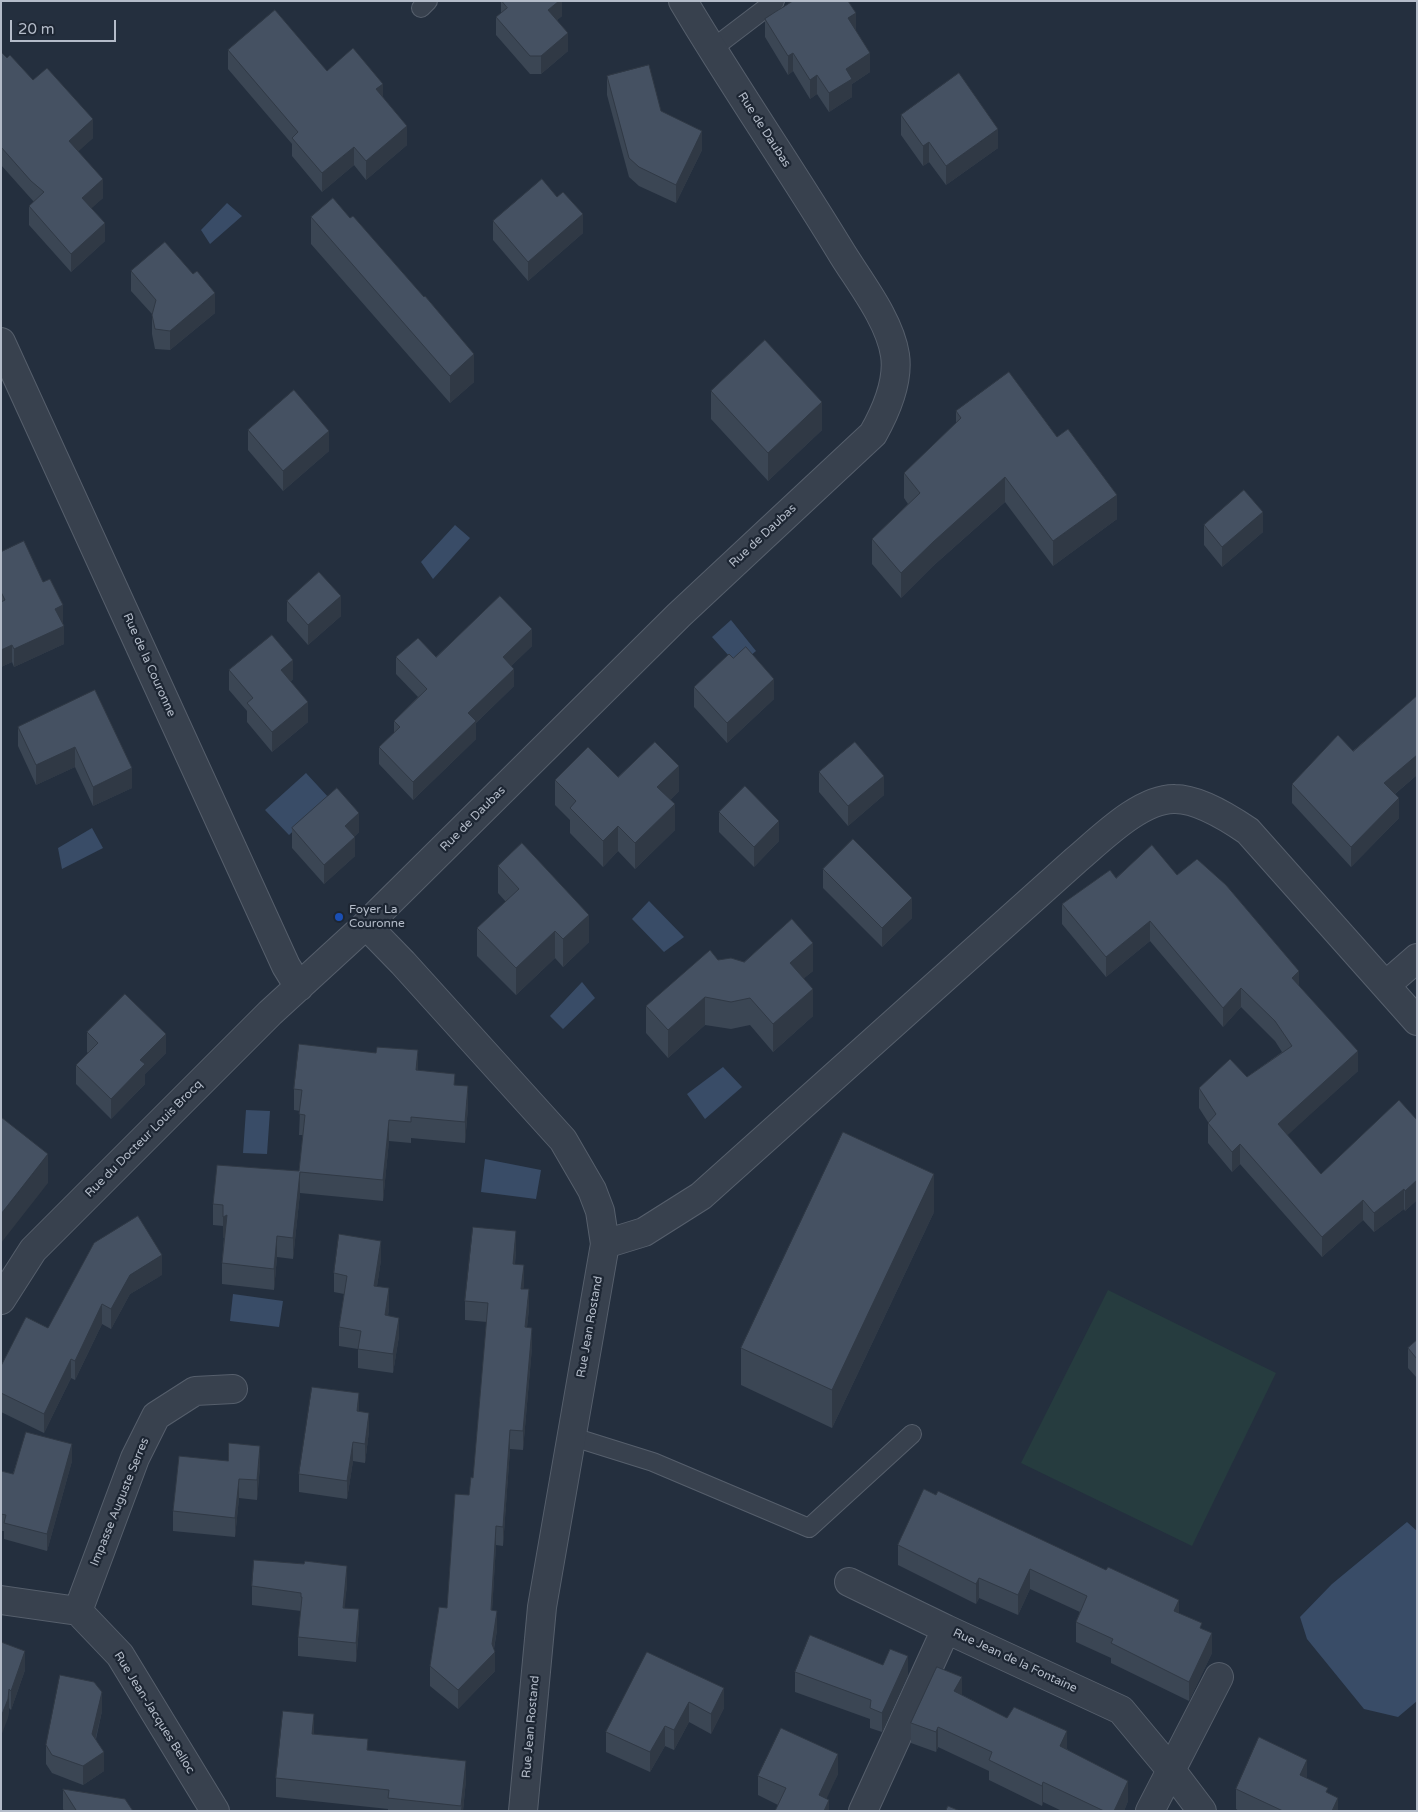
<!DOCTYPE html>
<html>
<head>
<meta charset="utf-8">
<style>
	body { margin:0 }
	#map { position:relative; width:1418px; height:1812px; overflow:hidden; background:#242f3e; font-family:"Varela Round",sans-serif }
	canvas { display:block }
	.frame { position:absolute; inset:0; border:2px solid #b4bcc9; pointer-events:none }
	.scale { position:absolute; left:10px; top:20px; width:106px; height:22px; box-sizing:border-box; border:2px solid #b4bcc9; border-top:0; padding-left:6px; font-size:15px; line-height:18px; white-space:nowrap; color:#b4bcc9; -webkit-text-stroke:4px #1d2633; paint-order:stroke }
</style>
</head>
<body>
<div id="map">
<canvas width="1418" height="1812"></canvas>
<div class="frame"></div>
<div class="scale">20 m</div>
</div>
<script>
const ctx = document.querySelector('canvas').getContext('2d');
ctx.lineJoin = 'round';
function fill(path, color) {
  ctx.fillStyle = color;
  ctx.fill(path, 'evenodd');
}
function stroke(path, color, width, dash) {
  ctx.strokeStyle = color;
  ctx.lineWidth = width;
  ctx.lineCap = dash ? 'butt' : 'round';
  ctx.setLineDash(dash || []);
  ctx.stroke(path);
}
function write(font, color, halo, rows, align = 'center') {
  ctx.font = font + ' "Varela Round",sans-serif';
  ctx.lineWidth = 4.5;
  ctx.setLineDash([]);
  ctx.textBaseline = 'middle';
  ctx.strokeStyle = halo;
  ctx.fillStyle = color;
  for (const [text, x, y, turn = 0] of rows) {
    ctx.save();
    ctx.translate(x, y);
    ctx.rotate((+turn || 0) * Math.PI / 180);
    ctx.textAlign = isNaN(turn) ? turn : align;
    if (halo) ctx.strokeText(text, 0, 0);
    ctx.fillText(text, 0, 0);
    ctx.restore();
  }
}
fill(new Path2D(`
	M1108,1290L1276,1373L1192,1546L1021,1463Z`), '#263c3f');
fill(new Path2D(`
	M227,203L242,216L210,244L201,230Z
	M455,525L470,538L433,579L421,562Z
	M731,620L756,651L738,666L712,637Z
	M306,773L329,798L289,835L265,810Z
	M92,828L103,848L62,869L58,848Z
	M649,901L684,937L664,952L632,919Z
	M582,982L595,998L563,1029L550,1016Z
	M723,1067L742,1087L705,1119L687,1094Z
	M246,1110L270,1111L267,1154L243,1153Z
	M485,1159L541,1170L536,1199L481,1192Z
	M233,1294L283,1301L279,1327L230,1321Z
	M1407,1522L1417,1531V1701L1398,1717L1364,1709L1307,1639L1300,1617L1332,1584Z`), '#394c67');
const service = new Path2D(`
	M421,8L428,1
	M712,49L775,1
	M570,1436L653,1462L809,1528L912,1434`);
const minor = new Path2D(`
	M1,342L286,966L299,987
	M366,925L403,963L563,1140L592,1190L600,1211L605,1244L542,1607L523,1811
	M1386,985L1417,958
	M605,1244L644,1232L701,1196L1076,860C1101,839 1141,798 1175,799C1199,799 1229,818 1248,831L1417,1021
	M1,1300L33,1250L270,1013L366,925L679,615L873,434C886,411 899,382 895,355C890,321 861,284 843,255C791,169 734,87 683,1
	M849,1582L946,1629
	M1,1600L78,1611L120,1655L215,1811
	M78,1611L135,1458L156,1416L195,1391L233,1389
	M863,1811L946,1629L1121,1710L1171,1770L1202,1811
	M1150,1811L1219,1677`);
stroke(service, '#565f6c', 20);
stroke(minor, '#565f6c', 30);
stroke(service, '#38414e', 18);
stroke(minor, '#38414e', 28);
fill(new Path2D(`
	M562,1V16L557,20L568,51L541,74H530L496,35V17L501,14V2Z
	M765,19L856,31L870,72L852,84V97L829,112L817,94L810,99L793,71L788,75L765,37Z
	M228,50L327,71L383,97L407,145L366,180L354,165L322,192L292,156V144L228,69Z
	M1,52L7,58L33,80L93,138L78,151L103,198L91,208L105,241L71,272L29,225V206L34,202L1,165Z
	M607,76L661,111L702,150L676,203L639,186L629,177L607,95Z
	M901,115L998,148L946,185L929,162L923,166L901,135Z
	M311,217L350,218L424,297L474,382L450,403L311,244Z
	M493,221L583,233L528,281L493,240Z
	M131,271L215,313L170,350L155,349L152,334V314L131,291Z
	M711,391L822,430L768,481L711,419Z
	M956,411L1117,519L1053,566L1005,502L933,566L901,598L872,564V539L908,504L904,498V473L956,424Z
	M248,430L329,451L283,491L248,450Z
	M1204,525L1263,532L1222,567L1204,545Z
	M1,552L63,623L64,644L14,667L12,662L1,667Z
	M287,601L341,616L308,645L287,621Z
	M532,646L511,666L514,686L476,723V739L413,800L379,764V747L394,733V721L418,697L396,674V657H436Z
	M229,670L293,679L290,682L308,722L272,752L247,722V711L229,690Z
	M694,687L774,699L727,743L694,707Z
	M95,690L132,788L93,806L75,767L36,785L18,746V727Z
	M1417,696V775L1395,794L1399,818L1351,867L1292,803V784L1353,751Z
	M819,772L884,795L848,826L819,792Z
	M555,780L679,791L670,800L675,830L635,869L618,851L603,867L570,833V820L555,805Z
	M719,812L779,841L754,867L719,832Z
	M292,828L359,832L355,836V856L324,884L292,848Z
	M498,866L589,942L563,967L555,958L516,995L477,956V928L506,902L498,893Z
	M823,869L912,918L882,947L823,888Z
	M1177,875L1299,986L1358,1071L1287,1135L1321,1174L1417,1120V1200L1405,1211L1404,1209L1374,1232L1363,1220L1322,1257L1240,1164L1232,1172L1208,1143V1122L1199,1108V1088L1247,1077L1282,1052L1275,1041L1241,1007L1223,1027L1150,941L1106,977L1062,924V904L1116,878Z
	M718,960L744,962L813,971L804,978L813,1016L773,1052L750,1025L731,1029L705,1025L668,1058L646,1033V1006Z
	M87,1032L166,1053L145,1074V1084L111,1119L76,1084V1065L88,1053L87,1052Z
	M418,1071L455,1085L468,1107L465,1143L411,1138V1143L389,1141L383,1201L300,1193L293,1259L277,1257L274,1290L222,1284V1263L224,1237L223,1238V1226L213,1225V1204L299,1171L303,1135H299L300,1111L294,1110V1089Z
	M934,1212L832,1428L741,1385V1348Z
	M516,1250L515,1264L524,1284L523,1289L529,1308L527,1327L532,1347L523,1450L510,1449L503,1546L496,1545L492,1610L497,1630L494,1649L495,1671L458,1709L430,1686V1666L447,1608L473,1478L487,1322L465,1320V1301Z
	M381,1260L377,1286L389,1307L388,1316L399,1336L393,1373L358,1368V1349L339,1346V1327L344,1294L334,1292V1273Z
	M162,1275L130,1294L111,1329L102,1324L75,1380L71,1378L44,1433L1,1412V1366L48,1328Z
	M1417,1340V1378L1408,1368V1348Z
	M359,1411L369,1431L365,1463L353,1461L347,1499L299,1492V1474Z
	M72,1461L47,1551L4,1539V1531H1V1471L13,1474Z
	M260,1466L257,1500L239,1498L235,1537L173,1531V1511Z
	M924,1489L1179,1613L1202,1629L1212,1653L1189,1701L1111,1663V1658L1076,1642V1622L1080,1612L1030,1589L1018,1615L979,1598L976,1604L898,1565V1545Z
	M347,1585L344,1608L359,1628L356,1662L298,1656V1637L301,1611L252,1605V1586Z
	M1,1642L25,1670L11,1710L9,1708L8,1718Z
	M647,1652L724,1708L711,1734L689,1722L674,1750L665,1746L650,1772L606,1752V1732Z
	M883,1665L908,1675L882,1732L870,1728V1719L795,1692V1672Z
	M962,1695L1067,1749L1128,1801L1124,1811H1062L1043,1802L1042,1806L989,1780V1771L938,1747L936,1752L911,1743V1723Z
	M102,1711L96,1739L104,1771L83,1785L52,1773L46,1764V1745Z
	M314,1734L466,1780L463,1811H388V1809L276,1797V1778Z
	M838,1774L826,1798L829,1811L778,1805L758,1795V1776Z
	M1307,1779L1328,1793L1338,1811H1239L1236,1809V1789Z
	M63,1789L133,1811H64L63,1809Z`), '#3b4654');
fill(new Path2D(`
	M559,1H562V16L548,28V10Z
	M856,13V32L848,18Z
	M568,33V51L541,74V56Z
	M793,53V71L788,75V56Z
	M870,53V72L852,84V97L829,112V93L846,69Z
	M817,75V94L810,99V80Z
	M383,84V102L376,89Z
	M93,119V138L69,160V141Z
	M407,126V145L366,180V161Z
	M998,129V148L946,185V166Z
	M702,131V150L676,203V185Z
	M929,142V162L923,166V146Z
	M354,147V165L322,192V173Z
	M103,179V198L82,217V198Z
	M583,214V233L528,281V262Z
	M105,223V241L71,272V254Z
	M215,293V313L170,350V331Z
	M474,354V382L450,403V376Z
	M822,402V430L768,481V453Z
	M329,431V451L283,491V471Z
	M1005,477V502L933,566L901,598V573L933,542Z
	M1117,495V519L1053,566V541Z
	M1263,512V532L1222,567V547Z
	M341,596V616L308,645V625Z
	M63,605V623L55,627V609Z
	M64,626V644L14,667V649Z
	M532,629V646L503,674V657Z
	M12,645V662L1,667V650Z
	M293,660V679L281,690V670Z
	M514,669V686L476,723V739L413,800V782L468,713Z
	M774,679V699L727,743V723Z
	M308,702V722L272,752V732Z
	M75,747V767L36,785V765Z
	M1417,755V775L1384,803V783Z
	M679,766V791L657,813V787Z
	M132,768V788L93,806V787Z
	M884,776V795L848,826V806Z
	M1399,798V818L1351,867V847Z
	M675,804V830L635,869V843Z
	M359,813V832L345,846V826Z
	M779,821V841L754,867V847Z
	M618,826V851L603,867V841Z
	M355,837V856L324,884V865Z
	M912,898V918L882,947V928Z
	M589,915V942L563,967V939Z
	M1150,921V941L1106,977V957Z
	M555,931V958L516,995V968Z
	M813,943V971L790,990V963Z
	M1299,971V990L1292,978Z
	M1241,988V1007L1223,1027V1008Z
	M813,989V1016L773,1052V1024Z
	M705,997V1025L668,1058V1030Z
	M166,1034V1053L145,1074V1084L111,1119V1099L140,1060Z
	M418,1050V1071L416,1070Z
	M1358,1051V1071L1278,1144V1124Z
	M468,1086V1107L465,1143V1122Z
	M389,1120V1141L383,1201V1180Z
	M1240,1144V1164L1232,1172V1152Z
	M48,1154V1183L1,1243V1214Z
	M300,1172V1193L293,1259V1238Z
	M934,1174V1212L832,1428V1390Z
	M1417,1180V1200L1405,1211V1191Z
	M1404,1189V1209L1374,1232V1213Z
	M1363,1200V1220L1322,1257V1237Z
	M227,1215V1236L223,1238V1217Z
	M516,1231V1250L513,1283V1264Z
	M277,1236V1257L274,1290V1269Z
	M381,1241V1260L374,1305V1286Z
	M162,1255V1275L130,1294L111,1329V1309L130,1275Z
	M524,1265V1284L521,1308V1289Z
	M389,1288V1307L385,1334V1315Z
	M529,1289V1308L525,1346V1327Z
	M102,1304V1324L75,1380V1361Z
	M399,1318V1336L393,1373V1354Z
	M532,1328V1347L523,1450V1431Z
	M71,1359V1378L44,1433V1414Z
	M359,1393V1412L357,1411Z
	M369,1413V1431L365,1463V1444Z
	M510,1430V1449L503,1546V1527Z
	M353,1442V1461L347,1499V1481Z
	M72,1444V1461L47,1551V1534Z
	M260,1446V1466L257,1500V1480Z
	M239,1479V1498L235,1537V1518Z
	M496,1526V1545L491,1629V1610Z
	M347,1566V1585L343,1626V1608Z
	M1030,1569V1589L1018,1615V1595Z
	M979,1578V1598L976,1604V1584Z
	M1179,1600V1620L1174,1611Z
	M359,1609V1628L356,1662V1643Z
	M497,1611V1630L493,1653L495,1652V1671L458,1709V1690L492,1644Z
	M1212,1633V1653L1189,1701V1682Z
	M25,1651V1670L11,1710V1691Z
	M908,1656V1675L882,1732V1713Z
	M962,1677V1697L954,1691Z
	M724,1688V1708L711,1734V1714Z
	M9,1689V1708L8,1718L1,1736V1717Z
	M102,1692V1711L92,1753V1734Z
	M689,1702V1722L674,1750V1730Z
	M314,1714V1734L312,1753V1734Z
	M665,1726V1746L650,1772V1752Z
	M938,1727V1747L936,1752V1732Z
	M1067,1731V1751L1060,1746Z
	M104,1752V1771L83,1785V1766Z
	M838,1754V1774L821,1811L819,1795Z
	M1307,1760V1779L1300,1775Z
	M466,1761V1780L463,1811H461Z
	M1128,1781V1801L1124,1811H1114Z
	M1043,1782V1802L1042,1806V1786Z
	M1338,1798V1811H1332Z
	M829,1800V1811H824Z`), '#303945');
const building = new Path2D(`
	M502,1H559L548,10L568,33L541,56H530L496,17L507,8Z
	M793,1H848L856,13L848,18L870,53L846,69L852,79L829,93L817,75L810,80L793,53L788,56L765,19Z
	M275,10L327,71L353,48L383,84L376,89L407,126L366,161L354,147L322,173L292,138L298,132L228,50Z
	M1,52L7,58L10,55L33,80L47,68L93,119L69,141L103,179L82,198L105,223L71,254L29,206L44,192L31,181L1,147Z
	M649,65L661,111L702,131L676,185L639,167L629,158L607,76Z
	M959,73L998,129L946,166L929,142L923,146L901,115Z
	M542,179L557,197L563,192L583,214L528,262L493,221Z
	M333,198L350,218L353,216L424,297L425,296L474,354L450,376L311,217Z
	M165,242L193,274L197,271L215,293L170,331L155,329L152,315L156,300L131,271Z
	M765,340L822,402L768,453L711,391Z
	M1009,372L1057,437L1068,429L1117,495L1053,541L1005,477L933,542L901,573L872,539L920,493L904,473L961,418L956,411Z
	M294,390L329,431L283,471L248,430Z
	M1244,490L1263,512L1222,547L1204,525Z
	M24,541L43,582L50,579L63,605L55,609L64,626L14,649L12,645L1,650V602L5,600L1,592V552Z
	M319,572L341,596L308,625L287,601Z
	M500,596L532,629L503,657L514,669L468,713L476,721L413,782L379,747L400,727L394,721L427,689L396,657L418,638L436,657Z
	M272,635L293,660L281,670L308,702L272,732L247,703L253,698L229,670Z
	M746,647L774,679L727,723L694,687L729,654L733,658Z
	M95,690L132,768L93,787L75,747L36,765L18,727Z
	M1417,696V755L1384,783L1399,798L1351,847L1292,784L1338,735L1353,751Z
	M655,742L679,766L657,787L675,804L635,843L618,826L603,841L570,808L576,801L555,780L588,747L618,777Z
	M855,742L884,776L848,806L819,772Z
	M745,786L779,821L754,847L719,812Z
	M337,788L359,813L345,826L355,837L324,865L292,828Z
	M853,839L912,898L882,928L823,869Z
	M522,843L589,915L563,939L555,931L516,968L477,928L519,889L498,866Z
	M1152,845L1177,875L1197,859L1226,885L1299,971L1292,978L1358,1051L1278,1124L1321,1174L1399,1100L1417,1120V1180L1405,1191L1404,1189L1374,1213L1363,1200L1322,1237L1240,1144L1232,1152L1208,1123L1216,1114L1199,1088L1230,1059L1247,1077L1292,1046L1275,1021L1241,988L1223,1008L1150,921L1106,957L1062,904L1110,870L1116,878Z
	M792,919L813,943L790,963L813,989L773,1024L750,998L731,1002L705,997L668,1030L646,1006L710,950L718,960L731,958L744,962Z
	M125,994L166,1034L140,1060L145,1064L111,1099L76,1065L98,1043L87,1032Z
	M299,1044L376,1053L377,1047L418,1050L416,1070L455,1074L454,1085L468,1086L465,1122L411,1117V1122L389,1120L383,1180L300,1172L293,1238L277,1236L274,1269L222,1263L227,1215L223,1217V1205L213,1204L217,1165L299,1171L305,1115L299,1114L302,1090L294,1089Z
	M1,1117L48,1154L1,1214Z
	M843,1132L934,1174L832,1390L741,1348Z
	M138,1216L162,1255L130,1275L111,1309L102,1304L75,1361L71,1359L44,1414L1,1393V1366L26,1317L48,1328L94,1243Z
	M473,1227L516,1231L513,1264L524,1265L521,1289H529L525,1327L532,1328L523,1431L510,1430L503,1527L496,1526L491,1610L497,1611L492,1644L495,1652L458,1690L430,1666L439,1607L447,1608L455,1494L469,1495L471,1477L473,1478L488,1303L465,1301Z
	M339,1234L381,1241L374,1286L389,1288L385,1315L399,1318L393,1354L358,1349L361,1331L339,1327L347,1276L334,1273Z
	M1417,1340V1359L1408,1348Z
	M312,1387L359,1393L357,1411L369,1413L365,1444L353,1442L347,1481L299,1474Z
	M26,1432L72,1444L47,1534L4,1523L6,1515L1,1514V1471L13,1474Z
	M229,1443L260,1446L257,1480L239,1479L235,1518L173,1511L179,1456L228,1461Z
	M924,1489L936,1495L938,1491L1106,1570L1108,1567L1179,1600L1174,1611L1202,1623L1200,1628L1212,1633L1189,1682L1111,1643L1113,1639L1076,1622L1087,1596L1030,1569L1018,1595L979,1578L976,1584L898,1545Z
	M254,1560L304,1564L305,1561L347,1566L343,1608L359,1609L356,1643L298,1637L302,1597H301V1593L252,1586Z
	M810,1635L883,1665L890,1649L908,1656L882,1713L870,1708L871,1700L795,1672Z
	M1,1642L25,1651L11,1691L9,1689L8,1699L1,1717Z
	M647,1652L724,1688L711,1714L689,1702L674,1730L665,1726L650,1752L606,1732Z
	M937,1667L962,1677L954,1691L1007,1718L1014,1707L1067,1731L1060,1746L1128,1781L1114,1811H1104L1043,1782L1042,1786L989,1760L992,1752L938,1727L936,1732L911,1723Z
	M60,1675L94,1682L102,1692L92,1734L104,1752L83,1766L52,1755L46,1745Z
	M283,1711L314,1714L312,1734L368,1739L367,1750L466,1761L461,1806L388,1798L389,1790L276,1778Z
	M781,1728L838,1754L819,1795L829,1800L824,1811H775L786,1788L758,1776Z
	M1259,1737L1307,1760L1300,1775L1328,1788L1326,1792L1338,1798L1332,1811H1283L1236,1789Z
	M63,1789L125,1799L133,1811H77Z
	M948,1806L960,1811H946Z`);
fill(building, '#455162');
stroke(building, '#303945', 1);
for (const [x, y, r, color] of [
	[339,917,5,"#1a4fb4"]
]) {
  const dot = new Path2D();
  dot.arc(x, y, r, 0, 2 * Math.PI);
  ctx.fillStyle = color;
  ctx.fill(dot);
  stroke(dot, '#1d2633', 2);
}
write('12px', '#b4bcc9', '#1d2633', [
	["Rue de Daubas",764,130,57],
	["Rue de Daubas",763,536,-43],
	["Rue de la Couronne",149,665,66],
	["Rue de Daubas",473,819,-45],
	["Rue du Docteur Louis Brocq",144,1139,-45],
	["Rue Jean Rostand",590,1327,-80],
	["Impasse Auguste Serres",120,1502,-68],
	["Rue Jean de la Fontaine",1015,1661,25],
	["Rue Jean-Jacques Belloc",154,1713,58],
	["Rue Jean Rostand",531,1727,-85]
]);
write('12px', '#b4bcc9', '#1d2633', [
	["Foyer La",349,910],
	["Couronne",349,924]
], 'left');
</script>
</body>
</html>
